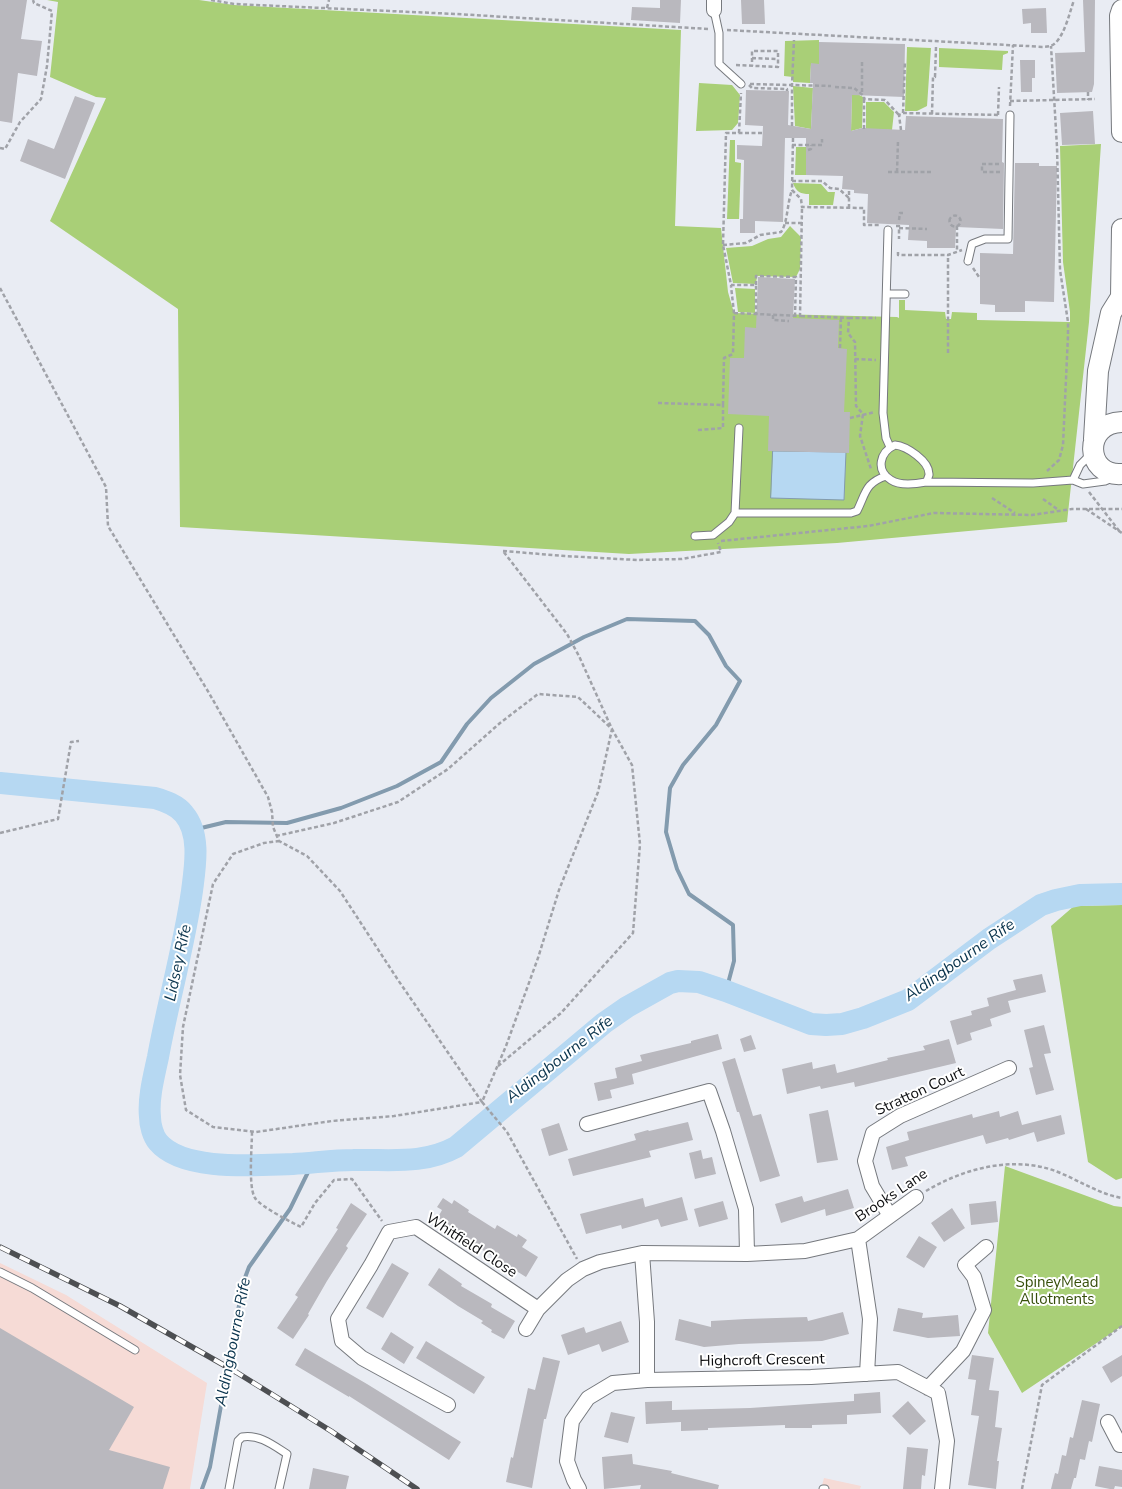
<!DOCTYPE html>
<html>
<head>
<meta charset="utf-8">
<style>
	body { margin:0 }
	canvas { display:block; background:#e9ecf3 }
</style>
</head>
<body>
<canvas width="1122" height="1489"></canvas>
<script>
const ctx = document.querySelector('canvas').getContext('2d');
ctx.lineJoin = 'round';
function fill(path, color) {
  ctx.fillStyle = color;
  ctx.fill(path, 'evenodd');
}
function stroke(path, color, width, dash) {
  ctx.strokeStyle = color;
  ctx.lineWidth = width;
  ctx.lineCap = dash ? 'butt' : 'round';
  ctx.setLineDash(dash || []);
  ctx.stroke(path);
}
function write(font, color, halo, rows, align = 'center') {
  ctx.font = font + ' "Nunito Sans",sans-serif';
  ctx.lineWidth = 4;
  ctx.setLineDash([]);
  ctx.textBaseline = 'middle';
  ctx.strokeStyle = halo;
  ctx.fillStyle = color;
  for (const [text, x, y, turn = 0] of rows) {
    ctx.save();
    ctx.translate(x, y);
    ctx.rotate((+turn || 0) * Math.PI / 180);
    ctx.textAlign = isNaN(turn) ? turn : align;
    if (halo) ctx.strokeText(text, 0, 0);
    ctx.fillText(text, 0, 0);
    ctx.restore();
  }
}
fill(new Path2D(`
	M0,1263L66,1295L207,1383L190,1489H0Z
	M824,1478L861,1486L860,1489H821Z`), '#f6dbd6');
fill(new Path2D(`
	M47,0H199L234,5L681,30L675,226L721,228L728,292L734,313L897,317L899,318V300H905V310L945,312L946,319H951L952,312L977,313V320L1070,322V312L1063,262L1060,146L1101,144L1089,322L1067,522L837,543L629,554L180,527L178,309L50,221L106,98L96,97L50,77L58,2Z
	M819,40V64H811L810,83L793,82V77L784,76L785,41Z
	M907,47L931,48L927,106L917,111H905Z
	M939,48L1008,51V53L1003,55L1002,70L939,67Z
	M699,83L732,85L740,95L738,123L732,130L696,131Z
	M793,86L813,88L811,129L795,126Z
	M852,91L863,97L862,128L851,131Z
	M866,102H884L894,112L892,130L866,129Z
	M730,140H735V162L741,163L739,219H727Z
	M796,147H806V175H795Z
	M793,183L821,184L828,192H835L833,205H809V194C801,194 796,192 793,183Z
	M790,226L801,237L800,269L796,277L757,276L756,284L733,283L726,248L752,246L768,239L781,237Z
	M735,288L755,289V313L738,312Z
	M1122,905V1178L1116,1180L1088,1162L1051,926L1074,906Z
	M1005,1166L1114,1206L1122,1207V1326L1022,1393L988,1333Z`), '#a9cf77');
const water = new Path2D(`
	M773,451L846,452L844,500L771,498Z`);
fill(water, '#b6d8f2');
stroke(water, '#839bae', 1);
stroke(new Path2D(`
	M193,830L226,822L287,823L341,808L397,786L441,762L467,724L491,698L534,664L584,637L627,619L695,621L709,635L726,666L740,681L716,725L683,765L670,788L666,832L677,869L689,894L733,925L734,961L726,991
	M202,1489L210,1467L243,1283L249,1267L290,1209L312,1164`), '#839bae', 4);
stroke(new Path2D(`
	M0,783L155,798C165,801 177,805 184,814C201,834 195,867 192,891C184,947 168,1002 158,1057C154,1076 148,1098 150,1117C150,1125 153,1136 158,1142C183,1172 257,1165 293,1164C313,1163 333,1160 353,1160C389,1159 423,1165 456,1147L604,1023L627,1007L670,983L678,981L699,982L726,991L811,1024L826,1025L842,1024L863,1018L908,1000L989,939L1041,905L1056,900L1080,895L1122,894`), '#b6d8f2', 22);
fill(new Path2D(`
	M0,0H27L21,39L42,41L37,76L18,73L12,123L0,121Z
	M660,0H681L680,23L631,20L632,7L660,8Z
	M741,0H764L765,24H742Z
	M1083,0H1095L1094,84L1092,92L1057,93L1055,53L1085,52Z
	M1046,8L1047,33H1031V23L1023,24L1022,9Z
	M819,42L905,44L904,97L852,95L851,131L862,128L905,130L906,116L1003,119L1002,162L1004,163L1003,229L956,227L955,248H927V241L908,240L909,225L867,223L868,194L854,193V190L842,189L843,176L806,175V138H785L783,222L755,221V233H740V219H743L744,160L737,159V145L762,146L763,126L745,125L746,90L789,91L788,125L811,129L813,83H810L811,63L819,64Z
	M1020,60H1035V78H1032V92H1021Z
	M75,96L95,103L65,179L20,161L28,139L54,149Z
	M1093,111L1095,144L1062,145L1060,113Z
	M1015,163H1039V166H1057L1054,302L1025,301V312H995V305L980,304V253L1013,254Z
	M758,277L795,279L793,318L839,320L838,348L847,349L844,412H850L849,453L768,451L769,416L728,414L730,358H744L745,327L756,328Z
	M1042,974L1046,992L1008,1001L1011,1012L990,1019L992,1026L970,1033L972,1040L957,1045L950,1021L972,1015L971,1011L989,1006L987,998L1016,990L1013,980Z
	M1044,1025L1051,1053L1044,1054L1054,1090L1036,1095L1029,1068L1033,1067L1024,1030Z
	M718,1034L722,1049L632,1074L634,1084L610,1090L612,1098L598,1101L594,1083L617,1078L615,1068L642,1061L640,1055L691,1043V1041Z
	M751,1035L756,1049L744,1052L740,1039Z
	M949,1039L956,1063L855,1087L854,1082L821,1089L820,1086L787,1094L782,1069L812,1062L813,1069L835,1064L837,1073L888,1060L887,1058L925,1050L923,1046Z
	M735,1058L753,1116L761,1114L780,1176L760,1182L739,1112H737L722,1062Z
	M828,1110L838,1160L817,1163L809,1114Z
	M999,1111L1000,1117L1018,1111L1022,1125L1061,1115L1065,1134L1037,1142L1034,1132L1009,1140L1008,1138L986,1144L983,1135L905,1157L908,1166L892,1170L886,1147L909,1140L907,1132L972,1114L973,1118Z
	M688,1122L693,1140L649,1151L651,1157L573,1176L568,1159L636,1140L634,1134L648,1130L649,1131Z
	M559,1123L568,1150L549,1156L541,1129Z
	M701,1150L703,1159L712,1157L716,1174L695,1179L689,1153Z
	M848,1189L854,1208L826,1216L825,1209L781,1223L775,1204L802,1196L804,1202Z
	M682,1197L688,1220L661,1227L658,1219L622,1229L621,1225L586,1234L580,1214L643,1198L645,1207Z
	M443,1198L452,1204L454,1200L469,1210L468,1212L495,1229L497,1225L517,1237L518,1234L527,1240L522,1247L538,1257L526,1277L436,1221L442,1210L437,1207Z
	M723,1201L728,1219L699,1227L694,1209Z
	M996,1201L998,1222L971,1225L969,1204Z
	M351,1203L367,1214L346,1246L348,1248L327,1281L308,1314L309,1315L293,1339L277,1328L298,1297L295,1295L338,1229L336,1228Z
	M952,1208L965,1228L944,1242L931,1223Z
	M919,1236L937,1247L924,1268L906,1257Z
	M392,1263L409,1273L383,1318L366,1308Z
	M439,1268L462,1284L461,1286L492,1304L491,1307L515,1321L504,1339L491,1332L492,1330L481,1323L483,1321L458,1306L428,1285Z
	M898,1308L923,1313L922,1318L958,1315L960,1336L928,1338L893,1331Z
	M843,1312L849,1334L822,1341L739,1344L704,1347L675,1340L679,1319L711,1327V1321L746,1319L807,1317L808,1321Z
	M621,1321L629,1342L602,1352L599,1344L568,1355L561,1335L584,1327L586,1333Z
	M0,1328L134,1407L109,1450L170,1467L163,1489H0Z
	M391,1332L414,1347L404,1364L381,1349Z
	M426,1341L485,1377L474,1394L416,1358Z
	M305,1348L367,1384L461,1442L449,1460L349,1396V1397L295,1365Z
	M972,1355L994,1358L989,1390L999,1391L995,1427L1002,1428L997,1461H999L996,1489L968,1485L979,1416L971,1415L976,1380L968,1379Z
	M1122,1355V1376L1111,1383L1102,1367Z
	M543,1357L560,1361L546,1419H544L532,1488L506,1482L511,1457L513,1458L528,1388L535,1390Z
	M880,1392L881,1413L847,1415V1424L812,1425V1428H785V1425L708,1428V1430L681,1431V1422L646,1424L645,1402L672,1401V1410L750,1408L854,1401V1394Z
	M1082,1400L1100,1404L1092,1442L1089,1441L1085,1460L1080,1459L1076,1478H1074L1071,1489H1051L1055,1473L1058,1474L1062,1455L1066,1456L1070,1437L1073,1438Z
	M908,1401L926,1421L910,1435L892,1416Z
	M611,1412L635,1417L628,1443L604,1437Z
	M907,1447L928,1449L925,1476L922,1475L921,1489H903Z
	M632,1454L633,1464L672,1471L671,1473L719,1485L718,1489H640L641,1485L604,1489L602,1457Z
	M1099,1466L1122,1470V1487L1115,1486L1114,1489H1110L1095,1486Z
	M313,1468L349,1476L346,1489H309Z`), '#b9b8be');
const service = new Path2D(`
	M714,10L719,33V64L741,84
	M888,230L883,413L886,438L890,447
	M968,261L972,244L985,239H1008L1010,115
	M887,294H905
	M739,428L735,513H851L857,511C866,493 865,483 886,476
	M895,445C906,446 930,461 929,475C929,475 927,481 926,482C916,484 900,486 891,480C875,470 880,452 895,445Z
	M1073,480L1080,465L1091,454
	M926,482L1033,483L1073,480L1083,484L1105,481L1112,478
	M695,536L713,535L729,522L735,513
	M0,1272L32,1288L135,1350
	M229,1489L238,1441L242,1437C259,1434 273,1445 287,1454L279,1489
	M823,1489H825`);
const minor = new Path2D(`
	M714,10V0
	M587,1124L709,1091L723,1131L746,1209L747,1254
	M890,1216L872,1186L865,1161L873,1133L900,1116L1009,1068
	M858,1239L870,1319L867,1374
	M642,1253L647,1322V1380
	M526,1329L538,1309L567,1280L583,1269L600,1262L642,1253L747,1254L805,1251L858,1239L916,1197
	M928,1388L963,1351L984,1310L974,1277L965,1265L986,1247
	M448,1405L362,1358L342,1341L338,1319L371,1265L389,1232L416,1227L538,1309
	M1108,1422L1120,1445H1122
	M579,1489L574,1480L567,1461L572,1421L588,1398L613,1383L647,1380L811,1377L898,1372L938,1393L947,1441L942,1489`);
const secondary = new Path2D(`
	M1122,10L1120,16L1122,132
	M1122,422C1082,423 1085,477 1122,474
	M1094,439L1098,371L1111,313L1121,297L1122,229`);
stroke(service, '#76797e', 9);
stroke(minor, '#76797e', 16);
stroke(secondary, '#76797e', 22);
stroke(new Path2D(`
	M211,0L234,4L456,14L709,29
	M327,8L329,0
	M727,30L1026,46C1033,46 1043,48 1050,46C1063,43 1070,11 1074,0
	M752,58L778,59
	M862,62V94
	M736,65L778,67V51H752V66
	M750,84L831,86
	M749,85L752,88L787,89V91
	M835,87L854,88L864,96V99L885,100L899,115
	M1088,92V100
	M1010,101L1095,99
	M1010,106L1013,45
	M903,113L905,61
	M932,114L933,77H935L936,47
	M998,115L999,87
	M792,126V85L794,40
	M864,129V100
	M901,130L899,115L903,113L1000,115
	M739,133L741,93
	M762,133H726L723,245L731,285H756V314L800,316L802,207
	M793,138L792,190L801,199L802,207L864,208V225H880
	M792,145H822V139
	M0,148L5,149L20,122L41,99L47,66L52,11L34,3L33,0
	M808,150L811,149V145
	M888,172H933
	M897,172L898,141
	M1000,172H982V164H1000
	M792,181H822L830,188L839,189L849,198
	M849,208V189
	M949.5 221a5.5 5.5 0 1 1 11 0a5.5 5.5 0 1 1-11 0Z
	M899,220L900,213H903
	M785,223H803
	M896,226H899V239
	M957,226V252
	M899,228L927,229
	M723,245L746,243L760,235L781,232C788,222 787,203 792,190
	M898,252V255H948L962,250
	M973,268L979,277
	M756,285V276L796,277L795,316
	M0,288L106,487L108,526L209,693L268,797L272,812L273,827L279,841L307,856L340,891L398,980L482,1102L394,1116L332,1121L256,1132L213,1127L186,1110L180,1075L183,1027L213,884L233,854L264,843L279,841
	M734,313L756,314
	M773,315V320L789,321
	M801,316L849,318L848,333L855,342L856,406L863,414L860,436L871,469
	M849,318H876
	M840,348L841,318
	M948,353V255
	M855,359L876,360
	M658,403L723,405L724,358L733,354L734,313L731,286
	M850,418L875,412
	M698,430L723,428V405
	M1047,471L1059,460L1063,445L1068,335V322L1060,270L1057,147L1051,46
	M1089,492L1120,532
	M992,498L1015,513
	M1043,499L1057,509
	M1086,509L1122,533
	M721,541L868,526L934,513L1032,515L1072,509H1122
	M503,551L565,556L637,560L682,559L721,552L718,543
	M0,833L58,819L71,742L79,741
	M276,836L334,823L398,802L448,769L500,723L538,694L578,697L612,729L598,792L559,890L538,958L506,1046L482,1102L507,1132L577,1259
	M498,1066L561,1013L633,933L640,844L632,765L612,729L579,656L567,634L503,551
	M252,1132C252,1146 248,1187 255,1198C261,1207 291,1222 301,1227L315,1203L334,1180L352,1179L382,1221
	M926,1191C964,1168 1015,1155 1058,1172C1080,1181 1099,1194 1122,1198
	M1022,1489L1042,1385L1122,1326`), '#a0a2a8', 2.5, [4, 2.5]);
stroke(service, '#fff', 7);
stroke(minor, '#fff', 14);
stroke(secondary, '#fff', 20);
const rail = new Path2D(`
	M0,1247L120,1306L236,1372L331,1431L417,1489`);
stroke(rail, '#4d4f52', 5.5);
stroke(rail, '#fff', 4, [11]);
write('15px', '#0d0e10', '#fff', [
	["Stratton Court",920,1092,-25],
	["Brooks Lane",892,1196,-34],
	["Whitfield Close",471,1246,33],
	["Highcroft Crescent",762,1361,-1]
]);
write('15px', '#364e0a', '#fff', [
	["SpineyMead",1057,1283],
	["Allotments",1057,1300]
]);
write('italic 16px', '#0a344d', '#fff', [
	["Aldingbourne Rife",960,961,-35],
	["Lidsey Rife",179,963,-78],
	["Aldingbourne Rife",560,1060,-38],
	["Aldingbourne Rife",234,1342,-79]
]);
</script>
</body>
</html>
